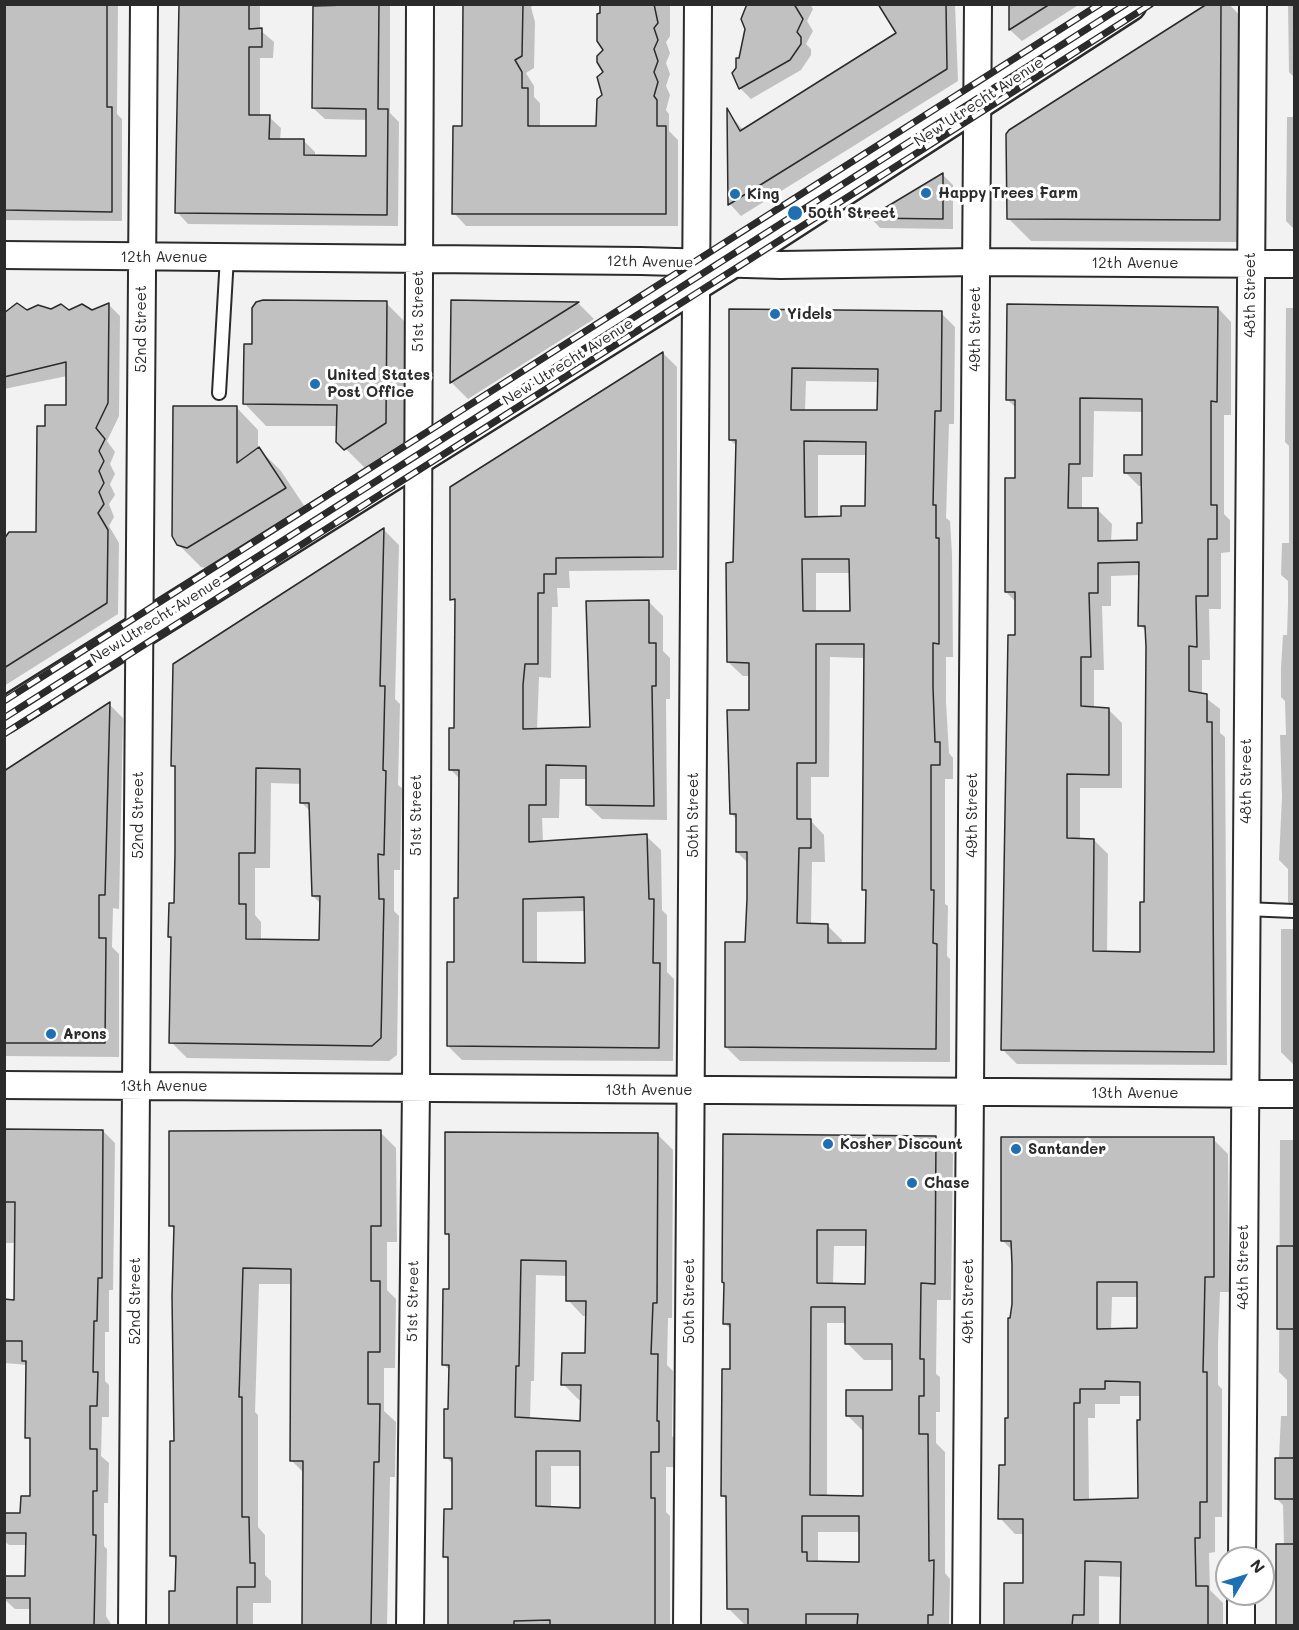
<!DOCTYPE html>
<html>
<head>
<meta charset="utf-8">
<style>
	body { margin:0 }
	#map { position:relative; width:1299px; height:1630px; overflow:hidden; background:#f2f2f2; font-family:Mali,sans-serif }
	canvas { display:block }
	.frame { position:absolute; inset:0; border:6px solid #2b2b2b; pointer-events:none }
	.north { position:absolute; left:1215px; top:1546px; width:60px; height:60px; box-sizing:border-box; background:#fff; border:2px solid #aaa; border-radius:50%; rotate:52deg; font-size:16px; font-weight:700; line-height:24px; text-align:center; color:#2b2b2b }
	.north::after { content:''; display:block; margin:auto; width:21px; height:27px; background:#1f6fb2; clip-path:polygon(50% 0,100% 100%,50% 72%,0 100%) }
</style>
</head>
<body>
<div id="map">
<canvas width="1299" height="1630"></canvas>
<div class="frame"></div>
<div class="north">N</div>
</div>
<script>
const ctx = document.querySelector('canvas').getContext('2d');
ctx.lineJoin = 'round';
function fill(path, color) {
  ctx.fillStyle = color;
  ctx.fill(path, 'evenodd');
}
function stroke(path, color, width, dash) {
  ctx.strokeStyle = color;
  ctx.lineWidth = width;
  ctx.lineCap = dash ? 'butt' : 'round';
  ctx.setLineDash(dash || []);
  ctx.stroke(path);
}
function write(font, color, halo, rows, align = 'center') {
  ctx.font = font + ' Mali,sans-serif';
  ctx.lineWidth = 6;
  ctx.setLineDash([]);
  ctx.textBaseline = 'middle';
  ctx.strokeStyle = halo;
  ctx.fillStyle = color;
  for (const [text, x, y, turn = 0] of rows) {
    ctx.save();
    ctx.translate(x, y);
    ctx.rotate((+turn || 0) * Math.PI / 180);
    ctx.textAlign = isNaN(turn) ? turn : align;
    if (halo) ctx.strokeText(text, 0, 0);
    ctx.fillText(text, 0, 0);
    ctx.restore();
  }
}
fill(new Path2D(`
	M4,4H118L117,114L122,119V221L4,220Z
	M260,4V30L274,42L273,58H260V117H269L281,128L280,140H303L315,152V157L367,158L368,120L325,119L313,108L322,4H390V113L399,122L398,226L188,224L177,212L182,5Z
	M464,4H535L531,7L535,22L534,68L526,73L534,86V97L540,103V127H597L605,73V51L599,41V4H670V36L666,42L670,53L666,63L670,74L666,86L670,95L666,110L669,114V131L678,140V226H466L454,213L464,127Z
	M746,4H810L813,9L807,21L813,31L806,44L811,49V55L801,70L751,99L740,88L741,59L746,28Z
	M880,4H955L958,81L741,216L730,204L728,112L743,130L898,33Z
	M1010,4H1080L1022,41L1010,30Z
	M1210,4H1229L1243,19L1241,242L1031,241L1009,219Z
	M1288,4H1294V77L1289,72Z
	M1287,117H1294V229L1286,221Z
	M943,175L953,185V229L880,228L871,218Z
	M453,302L579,304L594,319L468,399L452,383Z
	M386,303L408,325L407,445L367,470L338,441V426H266L245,404L253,346Z
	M109,305L120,316L119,416L107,441L115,452L110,464L115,474L110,484L115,495L109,504L114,517L109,526L119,543L118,614L4,686V542L38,534L46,428L67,407V376L4,389V310L92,312Z
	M1218,308L1231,322V415H1224V514L1230,520V552L1221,553V609H1209L1210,660H1202V695L1220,709V733L1225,737L1227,1065L1017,1064L1003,1050L1016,637V602L1006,592L1016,480V408L1007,399ZM1094,411L1144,412L1143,457L1125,472L1139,486H1143L1144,524L1138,542H1111L1112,524L1098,510H1082V477H1093ZM1140,575V625L1147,632L1145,904L1141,953H1107L1108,854L1094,840H1080V788H1122V723L1108,709L1094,708V670H1104L1102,606H1111V576Z
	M1286,308H1294V908L1288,902V869L1279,860L1282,797L1280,735H1286L1285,701L1281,697V668L1283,635H1287L1288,604V581L1281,575L1282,543H1289V446L1285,442Z
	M731,310L941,313L955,327L954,424H949L946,518L950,521L952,554L953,657H946V702L949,753L953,758V779H945V904L948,906L947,956L950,959V1062L740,1061L726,1047L747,944L748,863L737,852V820L731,813L728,712H750L751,676H743L728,662L735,564L737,446L730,440ZM806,381L879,382V412L805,411ZM818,455H867V508L842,518H818ZM816,573H851V612H816ZM830,657L865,658L863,889L867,893V945H842V940L828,926L811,925L812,862H825L824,835L811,821V777H829Z
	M663,353L677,367V570L569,571L570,588H557L558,607H552L551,678L539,677L537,730L592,728L648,601L663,616V651L670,658V699H666L667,820L602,819L587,805V779H560L559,818H542L543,843L646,836L661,850L662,910L667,915V972L674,979L673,1061L462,1060L448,1046L460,900L461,780L450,769L455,730L457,604L452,599L451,488ZM586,911V964H537V912Z
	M237,408L258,430V448L281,471L307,510L211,569L201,567L179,545Z
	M384,530L399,545L395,699L400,704L398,785L402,788L400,870H394V911L399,916L397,1055L389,1061L187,1058L171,1042L172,939L169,936L175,904L177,769L172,765ZM271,783L302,784L301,802L311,812L313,896L321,904V942L261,941V922L255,915V868H270Z
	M109,704L123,718L119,909L113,908L112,947L119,954V1057L4,1056V772Z
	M1281,929H1294V1065L1281,1052Z
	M4,1131H103L115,1143L113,1290H109V1332H105V1381L109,1385V1417H102L101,1456L109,1463L108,1503H104V1546L107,1549L106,1616L112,1626H31V1609H15L4,1599V1578H26L27,1545H9L4,1541V1514H22L31,1497L32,1442L27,1437L28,1365L4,1363L5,1301H16V1243H4Z
	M380,1132L396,1148L397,1242H387V1290L396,1299L395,1368H384V1411L396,1422L395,1477H390L387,1626H303L305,1474L291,1460L293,1284H259L255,1412L258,1415V1527L265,1535V1575L271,1581V1603H253V1626H171L176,1592L177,1561L171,1555L175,1442V1230L170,1225Z
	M657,1134L673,1150L672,1318H668L667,1365L673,1371L672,1436L674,1438V1467H666V1512L670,1516V1626H449V1561L445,1557L453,1510V1464L446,1457L451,1371L444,1365L450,1291V1237L446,1233ZM536,1275L568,1276V1300L583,1316H587L586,1354L563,1384L579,1400H582V1422L530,1419L531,1381H534ZM551,1466H581V1509L551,1508Z
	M936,1138L953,1154L951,1300H937L936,1374L940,1377V1412H936V1443L945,1452V1573L950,1579L949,1626L745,1625L728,1608L727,1500L722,1495L732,1330L725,1324V1284ZM834,1246H867V1286L833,1285ZM827,1323H847V1343L864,1360H893V1392L847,1415L865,1433V1498L827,1497ZM818,1532H861V1563H818Z
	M1213,1139L1228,1154L1229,1292H1220L1218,1344V1385L1222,1389V1517H1215V1552L1209,1553L1210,1590L1223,1603V1626H1122V1577L1099,1576V1626H1005L1024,1585V1534H1015L1000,1518L1010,1420L1013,1304V1251L1002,1240ZM1112,1297H1138V1330H1111ZM1120,1396H1142L1139,1499L1089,1501L1088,1418H1095V1404H1120Z
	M1280,1140H1294V1626H1277L1284,1545L1283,1505L1277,1499L1281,1416H1287V1380L1279,1372Z`), '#0003');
const building = new Path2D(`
	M4,4H107V107H112V212L4,210Z
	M179,4L249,5V29L262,28V47H249V115H270L269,139H304V155L366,156V109L312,108L313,6L379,4L378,109H388L387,215L175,213Z
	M463,4H523L522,56L515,60L522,72V88H528V126H596L597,99L602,95L597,77L603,72L597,62V56L603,50L597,41V14L600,13V4H654L658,23L654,28L658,40L654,49L658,61L654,72L658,82L654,96L657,100V126H666V214H452L453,126H462Z
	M747,4H794L803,19L797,32L801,37V44L790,60L739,89L732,73L736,68V58H739L745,29L741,19Z
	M878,4H946L947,69L728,205L727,108L740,131L896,33Z
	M1009,4H1050L1009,30Z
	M1207,4H1221L1220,220L1007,219L1006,134L1009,130Z
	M943,173V219L868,218Z
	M263,300L387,301L386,423L344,450L336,442L337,405L243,404L244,344H252V308L256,302Z
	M451,300L579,302L450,383Z
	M17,303L27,310L38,305L51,309L61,304L69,310L82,304L92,310L109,303L108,403L96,428L105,439L99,451L104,461L99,471L104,483L99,492L104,504L98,513L108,530L107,603L4,668V539L9,532H36L37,426H45V405H66V362L4,377V313Z
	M1007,304L1218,307L1217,402L1211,401V505H1217V539H1208V596H1196L1197,647L1189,646V691L1207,694V722H1212L1214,1052L1001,1050L1008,635H1015V592H1005V478H1015V400H1006ZM1080,398L1142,399V455H1124V473H1141L1142,523H1137V540L1098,541V508H1068L1069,464H1080ZM1139,562L1138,626H1145L1146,647L1144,902H1140V952L1093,951L1094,839L1067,838V774L1109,775V708L1081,706V657H1091L1089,593H1098V563Z
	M729,309L942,311L941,411H935L933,505H936V538H939V644L933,643V687L935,742H940V765H931V890H934L933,943L937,944L936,1049L725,1047V942H745L747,899V852H736V814H730L727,710H749V663L727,662L726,563L733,562L736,440H729ZM792,368L878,369L877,410H791ZM804,441L866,442L865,506H841V516L805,517ZM802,559H849L850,611H803ZM816,644H864L862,890H866L865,943H828V924L797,923L799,848H811V819H797V763H816Z
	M663,352V557L556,558V574H544V593H538V664H525L523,685V729L590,727L586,601L649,600V643H656V686H652L654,806L586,805V766L546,765V805H529V842L647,834L649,899H654L653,963H660L659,1048L447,1046V962H454V898H458L459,770H449V728H454L455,599L450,600V487ZM584,897L585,963L523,962V899Z
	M173,406H237V463L259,447L286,488L187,548L177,545L172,536Z
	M384,528L380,686H385L383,770L386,771L384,855L378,854L379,899H384L381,1038L372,1046L169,1043L171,937H168L169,903H174L175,852V766H171L173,664ZM256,768L300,769V803H309L312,896H320L319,940L246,939V904H239V853H255Z
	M110,702L105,895H99V938H106L105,1043H4V771Z
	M4,1129L103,1130L102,1278H98L97,1321H94L93,1372H98L97,1406H90V1449H97V1491H93V1535H96L94,1626H30V1598H4V1576H25L26,1533H4V1513H20L21,1496H30V1438H25L26,1361H22V1341H4V1299L14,1300L15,1202H4Z
	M381,1130V1226H371V1281H380V1352H368V1404H380L379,1462H374L371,1626H302L303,1461H290L291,1269L243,1268L239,1397H242V1517H249L250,1563H255V1587H237V1626H169V1591H175L176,1556H170V1441H174L172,1296L174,1226H169V1131Z
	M445,1132L658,1133L657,1303H653L651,1354H658L657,1421H659V1452H651V1498H655V1626H550V1620L514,1621V1626H448V1557H443L444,1509H452V1458H444V1409H448L449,1365H442L443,1289H449V1234H445ZM521,1260L566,1261V1301H586L585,1353H562L561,1385H581L580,1421L515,1417L516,1366H519ZM536,1451H580V1508L536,1506Z
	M723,1134L936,1136L935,1284L921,1283L920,1359H924V1396H919V1434H928L929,1561L934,1560L933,1615H928V1626H857L858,1614H806V1626H748V1609H727L726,1496H721L722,1369H730V1324H723L724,1283L722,1282ZM817,1230H866L865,1284L817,1283ZM811,1307H845V1344H892V1390H846V1416H863V1496L810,1495ZM802,1516H859V1562L807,1561V1552H802Z
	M1001,1137H1214V1277H1205L1204,1328L1203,1372H1207V1502H1200V1538H1195L1196,1586H1208V1626H1120L1121,1562L1085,1561L1084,1615H1073L1072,1626H1004V1583H1023V1519H998L999,1465H1005V1418H1008V1318H1010L1012,1304V1265L1011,1241H1001ZM1097,1282H1137V1328L1097,1329ZM1105,1381L1140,1382V1420H1137L1138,1498L1074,1500V1403H1080V1389H1105Z
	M1277,1246H1294V1329H1277Z
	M1275,1458H1294V1499H1275Z
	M1276,1544H1294V1626H1276Z`);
fill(building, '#c1c1c1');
stroke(building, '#2b2b2b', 1.5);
const lane = new Path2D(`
	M219,393L227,257
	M1245,909L1294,911`);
const street = new Path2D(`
	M4,255L641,261L781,265L976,262L1294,264
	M4,1085L1294,1094
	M1242,1558L1253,4
	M132,1626L144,4
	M410,1626L416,1088L420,4
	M687,1626L698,4
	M966,1626L978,4
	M1241,1626V1594`);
const secondary = new Path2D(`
	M4,716L728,263L1129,4`);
stroke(lane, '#2b2b2b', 16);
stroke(street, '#2b2b2b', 30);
stroke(secondary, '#2b2b2b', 38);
stroke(lane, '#fff', 12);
stroke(street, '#fff', 26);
stroke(secondary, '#fff', 33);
const rail = new Path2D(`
	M4,701L1100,4
	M4,718L1126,4
	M4,734L1151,4`);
stroke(rail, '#2b2b2b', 7);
stroke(rail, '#fff', 4.5, [14]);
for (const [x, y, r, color] of [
	[926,193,6,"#1f6fb2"],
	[735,194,6,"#1f6fb2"],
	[795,213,8,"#1f6fb2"],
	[775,314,6,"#1f6fb2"],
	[315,384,6,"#1f6fb2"],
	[51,1034,6,"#1f6fb2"],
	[828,1144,6,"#1f6fb2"],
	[1016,1149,6,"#1f6fb2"],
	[912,1183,6,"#1f6fb2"]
]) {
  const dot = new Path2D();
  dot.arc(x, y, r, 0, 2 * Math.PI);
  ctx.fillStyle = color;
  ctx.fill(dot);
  stroke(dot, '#fff', 2);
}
write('15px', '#2b2b2b', '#fff', [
	["New Utrecht Avenue",979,102,-33],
	["12th Avenue",164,257],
	["12th Avenue",650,262,1],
	["12th Avenue",1135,263],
	["48th Street",1250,295,-90],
	["51st Street",418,311,-90],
	["52nd Street",141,329,-90],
	["49th Street",975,329,-90],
	["New Utrecht Avenue",568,362,-32],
	["New Utrecht Avenue",156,620,-32],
	["48th Street",1246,781,-90],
	["52nd Street",138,815,-90],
	["51st Street",416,815,-90],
	["50th Street",693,815,-90],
	["49th Street",972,815,-90],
	["13th Avenue",164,1086],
	["13th Avenue",649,1090],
	["13th Avenue",1135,1093],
	["48th Street",1243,1267,-90],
	["52nd Street",135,1301,-90],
	["51st Street",413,1301,-89],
	["50th Street",689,1301,-90],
	["49th Street",968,1301,-90]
]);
write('bold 15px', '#2b2b2b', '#fff', [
	["Happy Trees Farm",938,193],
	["King",747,194],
	["50th Street",808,213],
	["Yidels",787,314],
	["United States",327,375],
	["Post Office",327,392],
	["Arons",63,1034],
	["Kosher Discount",840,1144],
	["Santander",1028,1149],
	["Chase",924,1183]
], 'left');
</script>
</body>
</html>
